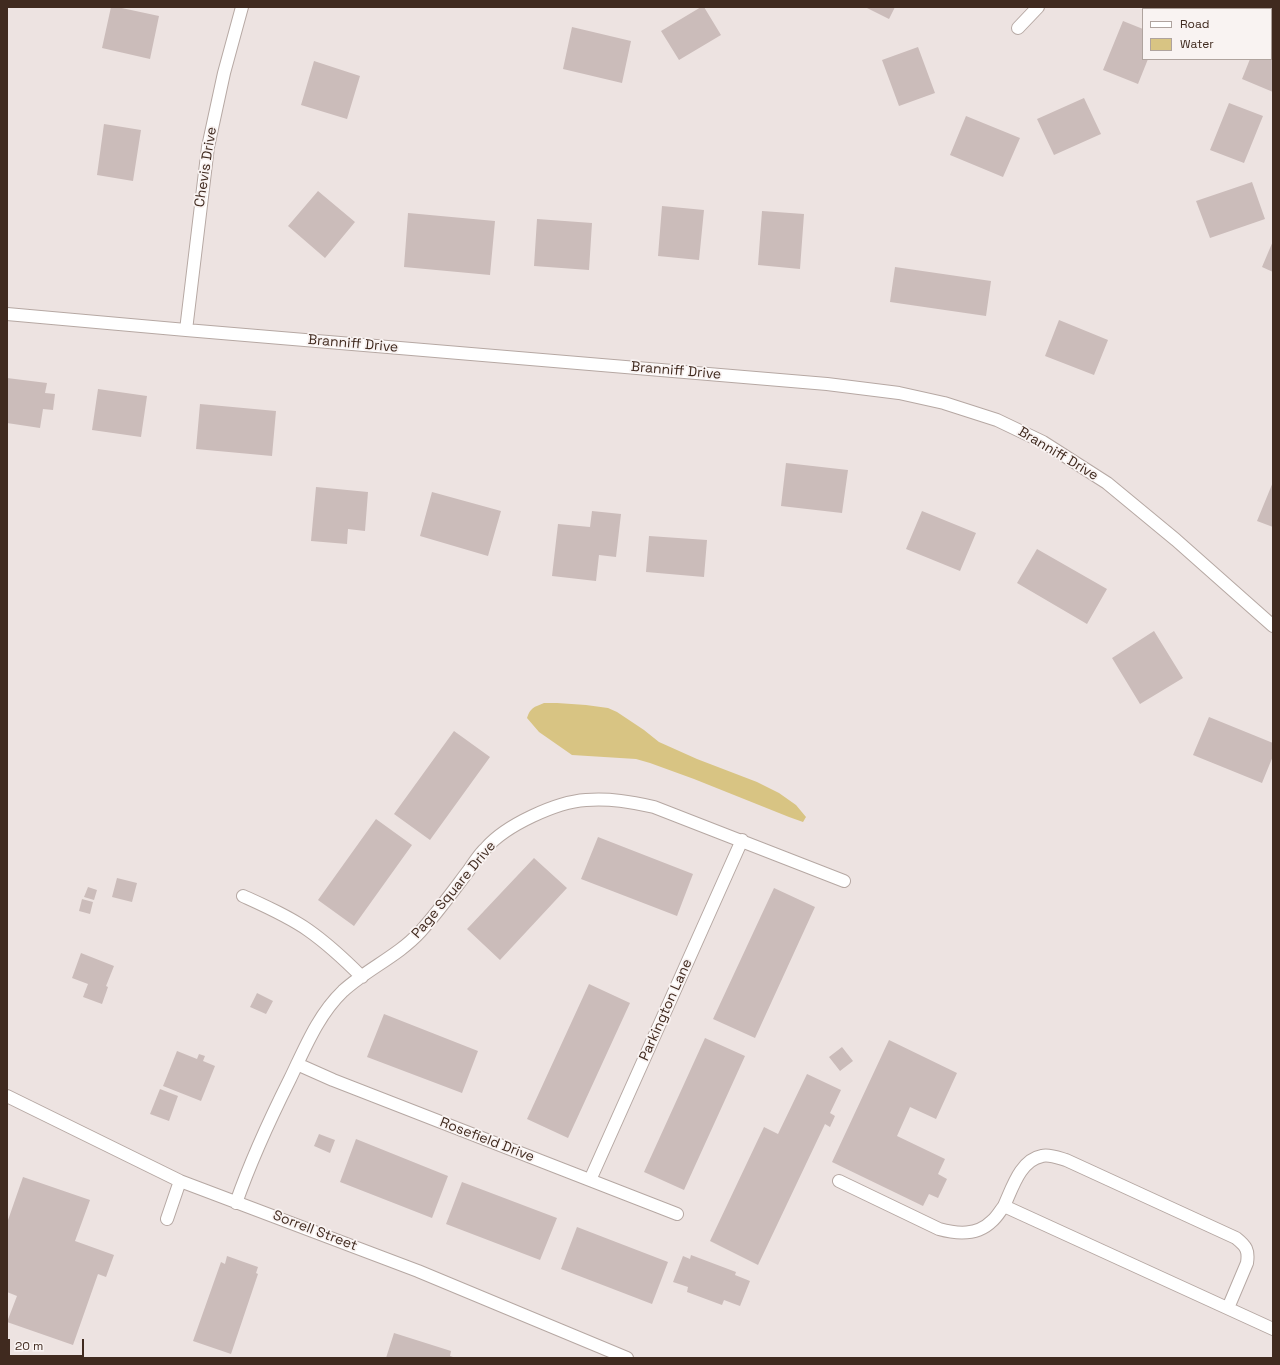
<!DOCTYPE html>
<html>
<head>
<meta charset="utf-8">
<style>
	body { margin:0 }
	#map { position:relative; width:1280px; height:1365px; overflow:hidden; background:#ede3e1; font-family:"Space Grotesk",sans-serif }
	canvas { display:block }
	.frame { position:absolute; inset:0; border:8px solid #402a1f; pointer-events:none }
	.legend { position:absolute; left:1142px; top:8px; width:130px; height:52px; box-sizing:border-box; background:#f9f3f2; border:1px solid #afa39e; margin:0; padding:5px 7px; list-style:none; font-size:12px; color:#402a1f }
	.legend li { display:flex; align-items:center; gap:8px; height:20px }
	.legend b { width:20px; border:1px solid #afa39e }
	.scale { position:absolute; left:8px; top:1339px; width:76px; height:18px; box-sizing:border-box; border:2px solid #402a1f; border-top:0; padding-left:5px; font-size:12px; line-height:14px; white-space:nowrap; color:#402a1f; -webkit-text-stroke:3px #f9f3f2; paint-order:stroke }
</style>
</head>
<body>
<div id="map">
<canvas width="1280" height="1365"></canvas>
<div class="frame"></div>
<ul class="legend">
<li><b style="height:5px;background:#fff"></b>Road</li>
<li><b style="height:11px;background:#d8c483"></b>Water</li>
</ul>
<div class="scale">20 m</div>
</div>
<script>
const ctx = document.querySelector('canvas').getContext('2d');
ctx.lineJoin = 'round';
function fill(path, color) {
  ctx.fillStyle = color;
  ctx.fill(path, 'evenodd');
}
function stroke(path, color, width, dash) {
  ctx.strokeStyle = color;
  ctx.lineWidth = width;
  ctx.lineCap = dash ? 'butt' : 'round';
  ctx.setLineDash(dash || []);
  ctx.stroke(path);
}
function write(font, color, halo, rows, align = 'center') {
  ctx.font = font + ' "Space Grotesk",sans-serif';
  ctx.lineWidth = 3.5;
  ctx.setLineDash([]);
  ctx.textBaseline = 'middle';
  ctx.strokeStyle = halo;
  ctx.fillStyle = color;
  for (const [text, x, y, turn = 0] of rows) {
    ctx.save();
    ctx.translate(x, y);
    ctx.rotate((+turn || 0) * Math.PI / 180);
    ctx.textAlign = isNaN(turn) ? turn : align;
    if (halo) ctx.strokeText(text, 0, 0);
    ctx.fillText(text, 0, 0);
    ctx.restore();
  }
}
fill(new Path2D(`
	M544,703H557L586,705L608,708L617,712L644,730L659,742L697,759L757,782L779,793L796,805L806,817L803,822L789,817L694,779L650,763L636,759L572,755L539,732L527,718C530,708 534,707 544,703Z`), '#d8c483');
fill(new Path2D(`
	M111,7H117L159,16L150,59L102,48Z
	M701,7H704L721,35L679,60L661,31Z
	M865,7H895L889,19Z
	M1123,21L1143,29V59H1148L1138,84L1103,70Z
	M572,27L631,41L622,83L563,69Z
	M1271,40L1273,41V92L1242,79L1250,59H1271Z
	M918,47L935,93L899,106L882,60Z
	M314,61L360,76L347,119L301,105Z
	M1084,98L1101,134L1054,155L1037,119Z
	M1229,103L1263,116L1244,163L1210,150Z
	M966,116L1020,138L1003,177L950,155Z
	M104,124L141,130L133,181L97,175Z
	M1252,182L1265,219L1210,238L1196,201Z
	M318,191L355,222L325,258L288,226Z
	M662,206L704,210L699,260L658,256Z
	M762,211L804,214L800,269L758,265Z
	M408,213L495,221L490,275L404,267Z
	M537,219L592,223L589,270L534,266Z
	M1273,241V272L1262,267Z
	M895,267L991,281L986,316L890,302Z
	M1059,320L1108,340L1094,375L1045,356Z
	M7,378L47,383L45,393L55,394L53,410L43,409L40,428L7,423Z
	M98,389L147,396L141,437L92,430Z
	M200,404L276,411L272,456L196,449Z
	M786,463L848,470L842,513L781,506Z
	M1273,482V527L1257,521Z
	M316,487L368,492L365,531L348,529L347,544L311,541Z
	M432,492L501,511L488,556L420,536Z
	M592,511L621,514L616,557L599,555L596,581L552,576L558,524L590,527Z
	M922,511L976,533L960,571L906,549Z
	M649,536L707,540L704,577L646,572Z
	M1037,549L1107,589L1087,624L1017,583Z
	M1154,631L1183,678L1140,704L1112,658Z
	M1209,717L1273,743V756L1262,783L1193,755Z
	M454,731L490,757L430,840L394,814Z
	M376,819L412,845L354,926L318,900Z
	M598,837L693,874L677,916L581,879Z
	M534,858L567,888L500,960L467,929Z
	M117,878L137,883L132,902L112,897Z
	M88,887L97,890L94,900L84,897Z
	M774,888L815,907L755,1038L713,1019Z
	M82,899L93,902L90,914L79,911Z
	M81,953L114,966L106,986L108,987L102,1004L83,997L88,984L72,978Z
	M589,984L630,1003L568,1138L527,1119Z
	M257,993L273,1001L266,1014L250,1007Z
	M384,1014L478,1051L462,1093L367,1057Z
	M705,1038L745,1056L684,1190L644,1172Z
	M889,1040L957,1073L936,1119L910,1107L897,1136L945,1159L938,1174L947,1179L938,1198L929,1194L923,1206L832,1162Z
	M842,1047L853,1061L840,1071L829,1057Z
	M177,1051L197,1059L199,1054L205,1056L203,1061L215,1066L201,1101L163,1086Z
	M807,1074L841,1090L830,1113L835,1116L830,1127L825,1124L758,1265L710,1241L764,1127L778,1134Z
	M160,1089L178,1096L169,1121L150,1114Z
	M319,1134L335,1140L330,1153L314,1146Z
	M356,1139L448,1176L432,1218L340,1182Z
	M23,1177L90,1200L75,1241L114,1255L106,1277L98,1274L73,1345L7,1322L17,1296L7,1292V1223Z
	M462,1182L557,1218L540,1260L446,1224Z
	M577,1227L668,1262L652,1304L561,1269Z
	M691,1255L736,1272L735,1275L750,1281L740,1306L724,1300L722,1305L687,1292L688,1287L673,1282L683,1256L690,1259Z
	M227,1256L258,1267L256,1273L258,1274L231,1354L193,1341L221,1262L225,1264Z
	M394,1333L451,1351L450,1356L456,1358H386Z`), '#cbbcba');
const minor = new Path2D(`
	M1018,28L1038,7
	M7,314L186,330L827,384L899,393L944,403L997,420L1043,442L1107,483L1176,540L1273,626
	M186,330L208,147L224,73L242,7
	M243,896C265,906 288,916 308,930C328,944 345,960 362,977
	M297,1064L333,1080L677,1214
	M7,1096L180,1181L418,1271L627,1358
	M590,1180L742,840
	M839,1181L939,1229C957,1234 977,1236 992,1221C997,1217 1000,1211 1004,1206
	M236,1203C251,1160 270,1119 290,1079C305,1048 318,1015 343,991C367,969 398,956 420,932C438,912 453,891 469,870C474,863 479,854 486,848C506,825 556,802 586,800C610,798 631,802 654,807L844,881
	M167,1219L180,1181
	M1228,1308L1247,1263C1249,1250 1246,1246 1236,1238L1066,1160C1059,1158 1049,1154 1042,1156C1020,1160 1012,1189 1004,1206L1273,1329`);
stroke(minor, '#b6a8a3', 14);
stroke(minor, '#fff', 12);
write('14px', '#402a1f', '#f9f3f2', [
	["Chevis Drive",206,167,-81],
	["Branniff Drive",353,344,5],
	["Branniff Drive",676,371,5],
	["Branniff Drive",1058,454,31],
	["Page Square Drive",454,890,-50],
	["Parkington Lane",666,1010,-66],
	["Rosefield Drive",487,1140,21],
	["Sorrell Street",315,1231,21]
]);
</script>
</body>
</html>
